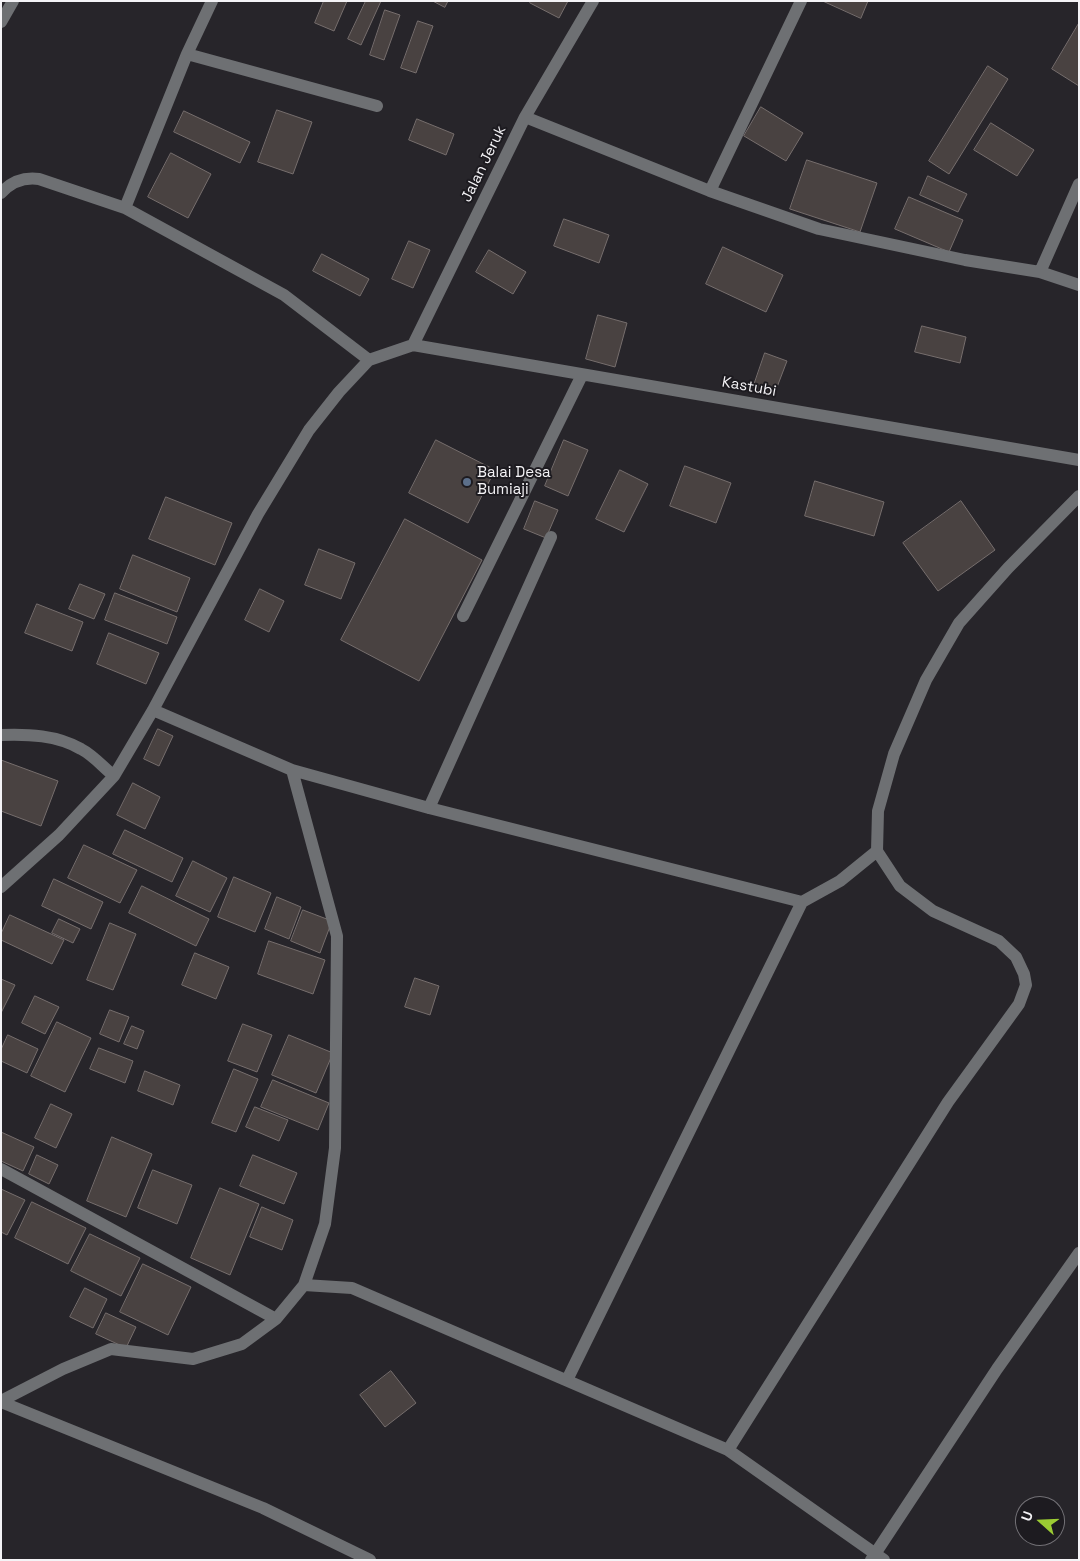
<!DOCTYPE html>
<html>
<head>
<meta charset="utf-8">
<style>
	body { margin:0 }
	#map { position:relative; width:1080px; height:1561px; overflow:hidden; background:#27252a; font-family:"Space Grotesk",sans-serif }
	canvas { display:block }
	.frame { position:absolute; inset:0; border:2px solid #f4f3f6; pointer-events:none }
	.north { position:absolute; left:1015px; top:1496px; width:50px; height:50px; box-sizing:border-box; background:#1d1b20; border:1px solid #737176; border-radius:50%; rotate:290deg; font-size:14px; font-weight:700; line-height:20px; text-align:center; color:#f4f3f6 }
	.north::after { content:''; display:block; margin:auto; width:18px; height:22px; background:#9bcb33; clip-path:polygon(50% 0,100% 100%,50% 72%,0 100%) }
</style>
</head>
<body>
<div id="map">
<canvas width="1080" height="1561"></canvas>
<div class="frame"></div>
<div class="north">U</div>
</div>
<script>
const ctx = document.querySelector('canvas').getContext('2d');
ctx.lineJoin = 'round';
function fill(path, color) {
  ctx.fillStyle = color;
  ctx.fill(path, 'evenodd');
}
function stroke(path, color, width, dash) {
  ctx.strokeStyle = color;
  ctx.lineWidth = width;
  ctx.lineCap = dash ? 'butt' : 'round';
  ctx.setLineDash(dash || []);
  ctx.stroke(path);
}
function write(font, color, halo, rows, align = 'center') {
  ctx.font = font + ' "Space Grotesk",sans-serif';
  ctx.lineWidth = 4;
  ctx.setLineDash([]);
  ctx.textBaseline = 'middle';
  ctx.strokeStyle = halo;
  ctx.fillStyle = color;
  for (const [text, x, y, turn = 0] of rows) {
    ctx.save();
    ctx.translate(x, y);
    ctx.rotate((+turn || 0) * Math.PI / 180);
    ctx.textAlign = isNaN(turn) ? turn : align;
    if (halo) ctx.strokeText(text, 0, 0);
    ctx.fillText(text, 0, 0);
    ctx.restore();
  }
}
const building = new Path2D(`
	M324,1H347L334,31L315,23Z
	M366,1H381L361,45L348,39Z
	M433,1H448L445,7Z
	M531,1H568L559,18L530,3Z
	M823,1H868L861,18Z
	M385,10L400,15L384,60L370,55Z
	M418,21L433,26L416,73L401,68Z
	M1079,23V86L1052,69Z
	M988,66L1008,79L949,174L929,161Z
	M761,107L803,133L786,161L744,136Z
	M277,110L312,122L293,174L258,162Z
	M184,111L250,142L240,163L174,132Z
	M417,119L454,134L446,155L409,140Z
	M991,123L1034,150L1017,176L974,150Z
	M171,153L211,174L188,218L148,197Z
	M807,160L877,183L860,232L790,209Z
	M928,176L967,194L958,212L920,195Z
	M909,197L963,220L949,252L895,229Z
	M564,219L609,235L599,263L554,246Z
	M409,241L430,250L413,288L392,279Z
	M723,247L783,275L766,312L706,284Z
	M489,250L526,272L513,294L476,272Z
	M322,254L369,279L360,296L313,271Z
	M598,315L627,323L615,367L586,359Z
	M922,326L966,337L960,363L915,352Z
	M765,353L787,361L774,395L753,388Z
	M436,440L495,470L468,523L409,493Z
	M564,440L588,450L568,496L545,486Z
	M685,466L731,483L716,523L670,506Z
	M620,470L648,484L624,532L596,519Z
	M815,481L884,502L874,536L805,516Z
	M166,497L232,523L215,565L149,539Z
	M535,501L558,510L546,538L524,529Z
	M961,501L995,550L938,591L903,543Z
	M405,519L482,560L419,681L341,640Z
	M319,549L355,563L341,599L305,585Z
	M133,555L190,578L177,612L120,589Z
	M80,584L105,594L94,619L69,609Z
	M260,589L284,601L269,632L245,620Z
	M115,593L177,617L167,644L105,620Z
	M37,604L83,622L72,651L25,633Z
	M109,633L159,653L146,684L97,664Z
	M158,729L173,736L159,766L144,759Z
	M1,760L58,781L41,826L1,811Z
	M133,783L160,797L145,829L117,815Z
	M125,830L183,858L172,882L113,854Z
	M84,845L137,870L120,903L68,878Z
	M193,861L227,878L210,912L176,896Z
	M234,877L271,893L255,932L218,917Z
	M54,879L103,902L91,929L42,906Z
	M142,886L209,919L196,946L129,913Z
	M277,897L301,907L289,939L265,929Z
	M303,910L332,921L320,953L291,941Z
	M10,915L64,940L52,964L1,940V934Z
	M59,919L80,929L73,943L52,933Z
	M110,923L136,934L113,990L87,980Z
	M269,941L325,960L313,994L258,974Z
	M195,953L229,967L216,999L182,985Z
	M415,978L439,986L430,1015L405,1007Z
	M1,979L15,985L1,1013Z
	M35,996L59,1007L45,1034L22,1023Z
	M110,1010L129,1017L119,1042L100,1034Z
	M57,1022L91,1038L65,1092L31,1076Z
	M243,1024L272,1035L257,1072L228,1061Z
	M132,1026L144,1031L137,1049L124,1044Z
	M8,1035L38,1049L27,1073L1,1061V1050Z
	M289,1035L333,1053L316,1093L272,1075Z
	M99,1048L133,1061L125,1083L90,1069Z
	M234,1069L258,1079L236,1132L212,1123Z
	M145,1071L180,1085L173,1105L138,1091Z
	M273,1080L329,1103L318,1130L261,1107Z
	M51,1104L72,1114L56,1148L35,1138Z
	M255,1107L288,1120L279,1141L246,1127Z
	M1,1132L34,1147L23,1171L1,1161Z
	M112,1137L152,1154L126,1217L87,1201Z
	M37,1155L58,1165L49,1184L29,1174Z
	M253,1155L297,1173L284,1204L240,1186Z
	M153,1170L192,1185L177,1224L138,1208Z
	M220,1188L259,1204L230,1275L191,1258Z
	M1,1189L25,1200L7,1235L1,1232Z
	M32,1202L86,1228L68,1264L15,1238Z
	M262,1207L293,1220L282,1250L250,1237Z
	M90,1234L140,1258L121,1296L71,1271Z
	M143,1264L191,1287L168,1335L120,1312Z
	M85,1288L107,1299L93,1328L70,1317Z
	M106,1313L136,1327L126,1348L96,1334Z
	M391,1371L416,1403L385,1427L360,1395Z`);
fill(building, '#494241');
stroke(building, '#766e6d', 1);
stroke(new Path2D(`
	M212,1L187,54L125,208L284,295L369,360
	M1,22L13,1
	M187,54L377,106
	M525,117L710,191L819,229L965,260L1040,272L1079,184
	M710,191L801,1
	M1,193C11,182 24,177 39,179L125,208
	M1040,272L1079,285
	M413,345L525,117L593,1
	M463,616L582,375
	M1,735C28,734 57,735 81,749C93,755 103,767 114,776
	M292,770L429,808L802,902L840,881L877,851L878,811L894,754L926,680L959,623L1008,568L1079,496
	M429,808L551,537
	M1,887L59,835L114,776L153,710L258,514L309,430L339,392L369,360L413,345L1079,460
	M1,1169L276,1319
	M304,1285L352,1288L728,1450L884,1560
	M567,1380L802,902
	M1,1401L63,1369L111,1349L193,1359L242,1344L276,1319L304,1285L325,1224L335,1148L337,936L292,770L153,710
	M1,1402L263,1508L370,1560
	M728,1450L948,1102L1019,1004L1026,985L1024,974L1016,957L999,941L933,911L900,886L877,851
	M871,1560L997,1369L1079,1253`), '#6e7073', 12);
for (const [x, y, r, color] of [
	[467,482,5,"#5c6f8a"]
]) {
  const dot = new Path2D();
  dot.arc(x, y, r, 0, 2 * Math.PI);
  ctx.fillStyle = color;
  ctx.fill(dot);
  stroke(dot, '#1d1b20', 2);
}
write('15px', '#f4f3f6', '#1d1b20', [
	["Jalan Jeruk",484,164,-64],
	["Kastubi",749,387,10]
]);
write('15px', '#f4f3f6', '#1d1b20', [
	["Balai Desa",477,473],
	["Bumiaji",477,490]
], 'left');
</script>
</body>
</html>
